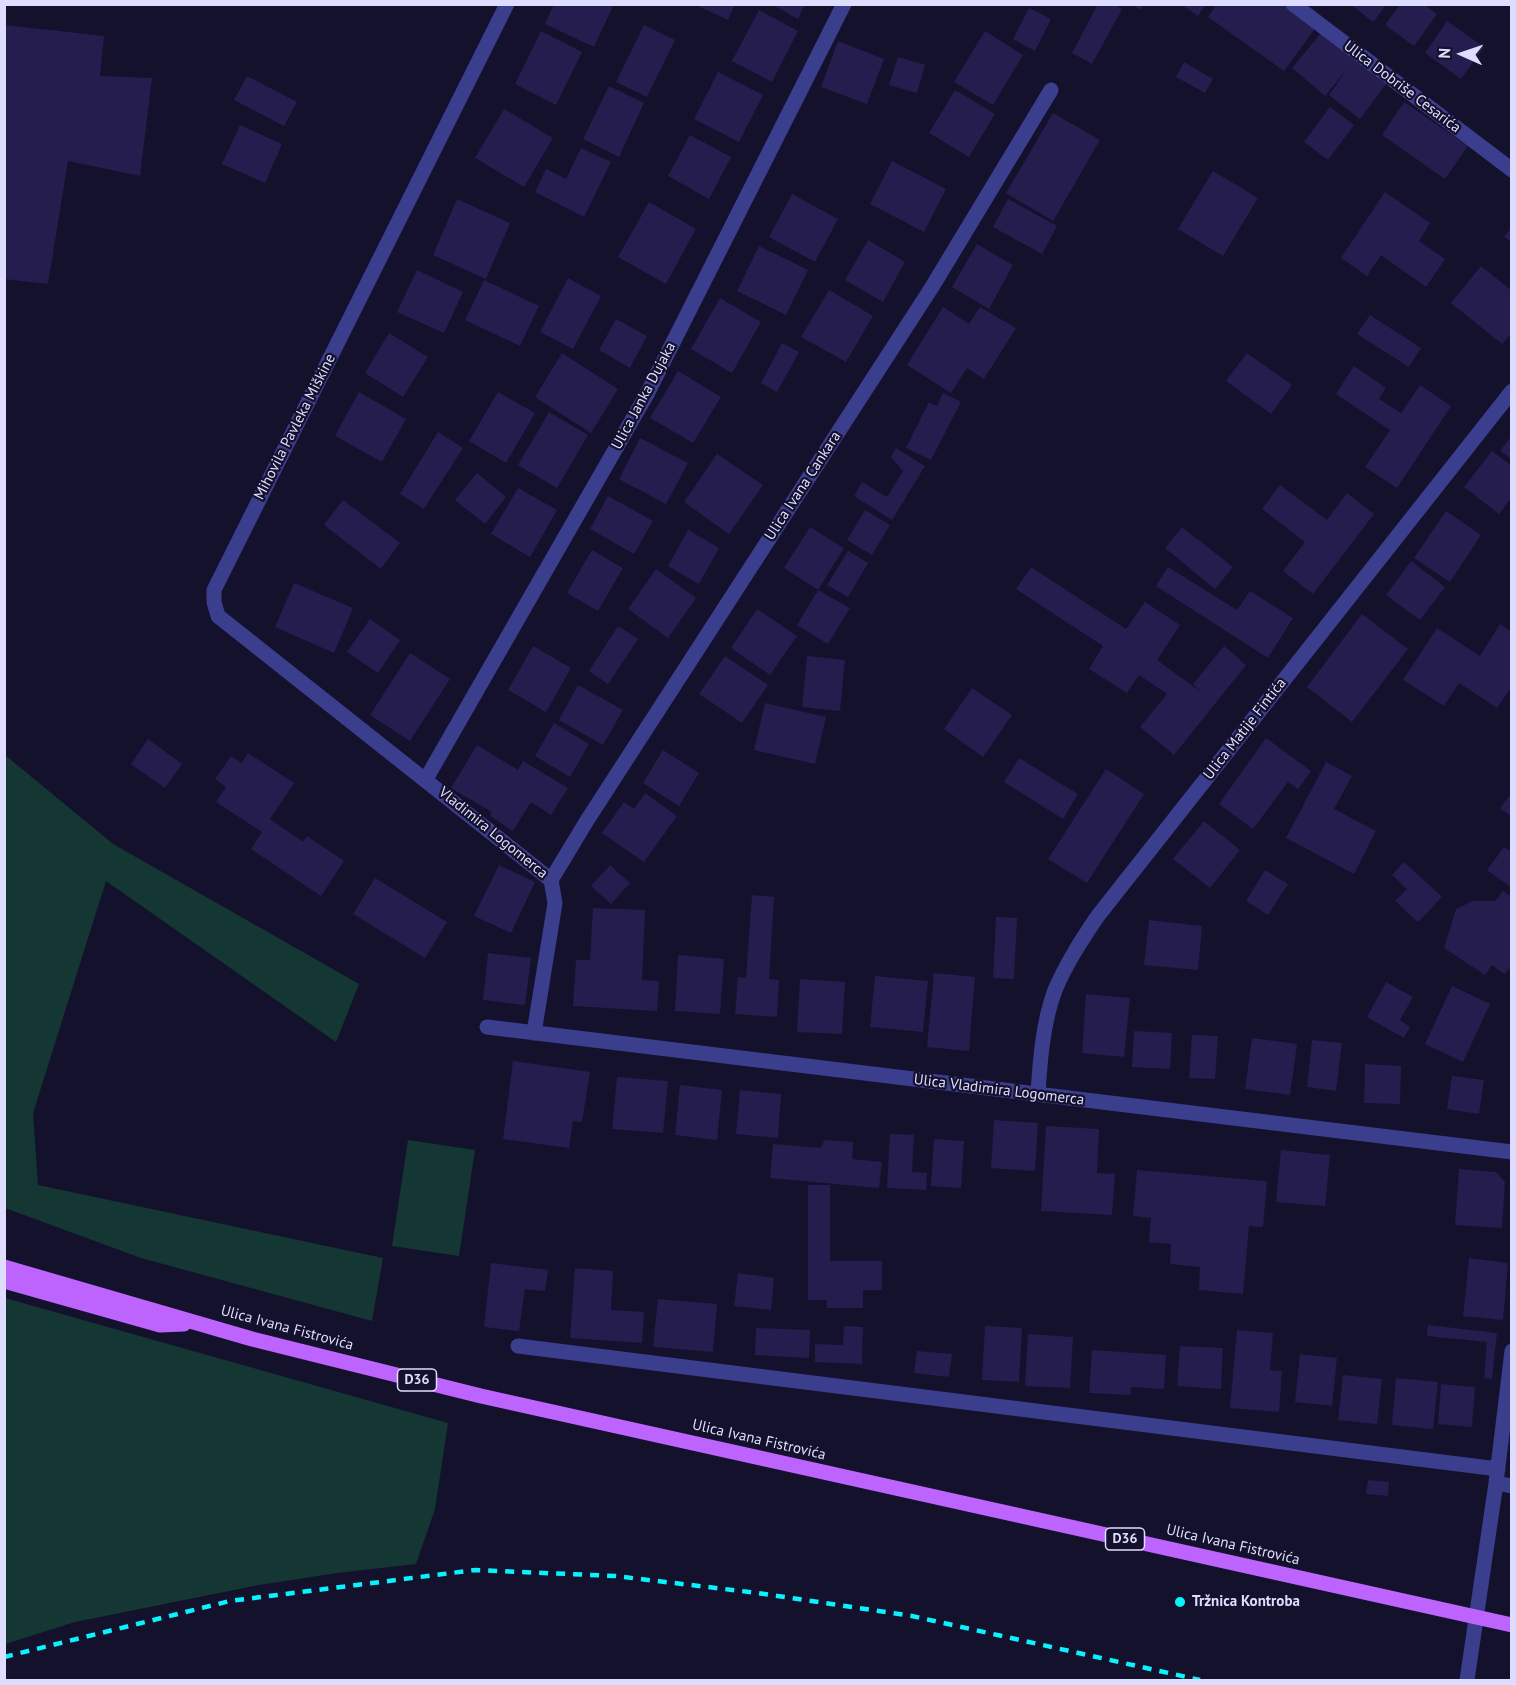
<!DOCTYPE html>
<html>
<head>
<meta charset="utf-8">
<style>
	body { margin:0 }
	#map { position:relative; width:1516px; height:1685px; overflow:hidden; background:#14112d; font-family:"PT Sans",sans-serif }
	canvas { display:block }
	.frame { position:absolute; inset:0; border:6px solid #dfddff; pointer-events:none }
	.north { position:absolute; left:1432px; top:24px; width:60px; height:60px; -webkit-text-stroke:4px #14112d; paint-order:stroke; rotate:273deg; font-size:16px; font-weight:700; line-height:24px; text-align:center; color:#dfddff }
	.north::after { content:''; display:block; margin:auto; width:21px; height:27px; background:#dfddff; clip-path:polygon(50% 0,100% 100%,50% 72%,0 100%) }
</style>
</head>
<body>
<div id="map">
<canvas width="1516" height="1685"></canvas>
<div class="frame"></div>
<div class="north">N</div>
</div>
<script>
const ctx = document.querySelector('canvas').getContext('2d');
ctx.lineJoin = 'round';
function fill(path, color) {
  ctx.fillStyle = color;
  ctx.fill(path, 'evenodd');
}
function stroke(path, color, width, dash) {
  ctx.strokeStyle = color;
  ctx.lineWidth = width;
  ctx.lineCap = dash ? 'butt' : 'round';
  ctx.setLineDash(dash || []);
  ctx.stroke(path);
}
function write(font, color, halo, rows, align = 'center') {
  ctx.font = font + ' "PT Sans",sans-serif';
  ctx.lineWidth = 4.5;
  ctx.setLineDash([]);
  ctx.textBaseline = 'middle';
  ctx.strokeStyle = halo;
  ctx.fillStyle = color;
  for (const [text, x, y, turn = 0] of rows) {
    ctx.save();
    ctx.translate(x, y);
    ctx.rotate((+turn || 0) * Math.PI / 180);
    ctx.textAlign = isNaN(turn) ? turn : align;
    if (halo) ctx.strokeText(text, 0, 0);
    ctx.fillText(text, 0, 0);
    ctx.restore();
  }
}
fill(new Path2D(`
	M5,755L113,844L359,984L336,1042L106,881L33,1113L38,1185L383,1258L372,1321L141,1258L5,1208Z
	M408,1140L475,1150L459,1256L392,1246Z
	M5,1298L448,1423L435,1509L416,1564L337,1573L259,1585L75,1622L5,1644Z`), '#143734');
fill(new Path2D(`
	M554,4H614L594,47L545,24Z
	M694,4H735L728,20Z
	M771,4H805L798,19Z
	M1098,4H1114L1122,9L1092,64L1072,53Z
	M1130,4H1144L1141,10Z
	M1181,4H1206L1198,16Z
	M1217,4H1286L1317,26L1284,71L1208,17Z
	M1350,4H1387L1373,22Z
	M1400,4H1423L1437,14L1414,46L1385,25Z
	M1029,8L1051,19L1035,51L1013,39Z
	M759,10L798,31L772,82L732,61Z
	M1447,21L1484,47L1461,79L1425,53Z
	M4,25L104,36L100,76L152,78L140,176L68,161L48,284L4,279Z
	M644,25L675,40L647,97L616,82Z
	M541,31L582,52L556,105L515,84Z
	M985,31L1023,55L993,105L954,82Z
	M1321,33L1386,84L1360,119L1329,95L1348,68L1325,96L1292,68Z
	M838,41L884,59L867,104L821,87Z
	M898,57L925,65L917,93L889,85Z
	M1184,62L1213,79L1205,93L1176,77Z
	M718,72L763,95L739,142L694,119Z
	M247,76L297,102L284,126L234,100Z
	M609,86L644,103L619,157L583,139Z
	M955,90L995,114L969,157L929,133Z
	M1404,102L1468,146L1445,179L1382,135Z
	M1330,107L1354,125L1328,160L1304,142Z
	M504,109L553,138L524,187L475,158Z
	M1053,113L1100,140L1053,221L1006,193Z
	M240,125L282,144L265,183L222,164Z
	M690,135L731,157L709,199L668,176Z
	M581,148L611,162L584,217L535,192L546,169L566,179Z
	M892,161L946,189L924,232L870,204Z
	M1213,171L1258,198L1223,256L1178,229Z
	M1385,192L1430,223L1419,241L1445,259L1426,287L1381,255L1367,276L1341,258Z
	M792,194L838,219L815,262L769,237Z
	M457,199L510,223L486,279L433,255Z
	M1008,199L1057,226L1042,254L993,227Z
	M649,202L696,229L666,284L618,257Z
	M1512,227V242L1504,237Z
	M868,240L905,262L883,302L845,280Z
	M977,244L1013,265L989,309L952,287Z
	M759,246L808,270L786,315L737,291Z
	M1481,266L1512,291V333L1502,344L1451,303Z
	M417,270L463,292L444,333L397,312Z
	M568,278L601,296L573,349L540,332Z
	M484,280L539,306L520,346L465,320Z
	M829,290L873,316L846,362L801,337Z
	M720,298L761,322L732,373L691,349Z
	M943,307L969,324L980,307L1016,328L984,379L967,368L951,393L907,365Z
	M1370,315L1421,348L1409,367L1357,334Z
	M616,319L647,336L630,368L599,350Z
	M389,333L428,357L403,397L365,373Z
	M782,343L799,352L777,392L761,383Z
	M562,353L618,389L591,433L535,397Z
	M1247,353L1292,385L1271,414L1226,381Z
	M1354,366L1386,388L1379,399L1401,413L1420,385L1451,406L1397,488L1365,467L1390,430L1336,394Z
	M678,371L721,397L693,443L650,418Z
	M359,392L406,419L382,462L335,436Z
	M498,392L535,413L506,463L469,441Z
	M943,393L961,402L931,460L906,448L929,402L937,406Z
	M549,412L588,435L557,488L518,465Z
	M438,432L463,448L424,509L400,494Z
	M1512,435V459L1500,451Z
	M640,438L688,463L666,504L619,479Z
	M896,448L925,466L892,520L854,496L862,482L887,497L903,471L891,457Z
	M1492,451L1512,466V497L1499,514L1464,487Z
	M717,454L763,485L729,534L684,502Z
	M477,473L506,497L485,524L455,500Z
	M1280,485L1327,520L1347,493L1374,514L1313,594L1283,571L1305,542L1262,509Z
	M518,488L557,510L530,557L491,534Z
	M608,496L653,521L634,554L590,529Z
	M343,500L400,543L381,569L324,525Z
	M865,510L890,525L872,555L847,540Z
	M1446,511L1481,535L1450,582L1414,558Z
	M810,527L844,548L818,590L784,568Z
	M1182,527L1233,567L1215,589L1165,548Z
	M688,530L719,548L699,584L668,566Z
	M592,550L623,568L598,611L567,593Z
	M848,551L868,563L848,597L827,585Z
	M1411,561L1445,587L1420,620L1386,595Z
	M1031,567L1126,629L1145,602L1180,625L1157,660L1201,692L1193,684L1224,646L1246,665L1174,755L1140,727L1167,694L1139,675L1127,693L1089,669L1103,646L1016,589Z
	M1168,567L1237,610L1250,591L1293,618L1268,658L1156,586Z
	M656,569L696,598L668,638L628,609Z
	M294,583L353,608L334,653L275,627Z
	M818,590L850,608L828,644L797,625Z
	M757,609L797,636L770,675L731,648Z
	M1362,614L1408,649L1352,722L1307,687Z
	M370,619L400,640L378,673L347,652Z
	M1500,624L1512,632V686L1497,708L1459,683L1444,706L1403,680L1437,628L1480,656Z
	M618,626L638,639L608,684L589,671Z
	M533,646L571,668L546,712L508,690Z
	M410,653L450,679L410,741L370,715Z
	M725,656L768,685L742,723L699,694Z
	M807,656L845,660L840,711L802,707Z
	M578,685L623,710L603,745L559,720Z
	M972,688L1012,715L983,757L944,729Z
	M765,703L826,717L815,764L754,750Z
	M554,723L589,744L570,777L535,756Z
	M1266,738L1311,771L1298,789L1288,782L1253,829L1219,804Z
	M148,739L182,764L165,788L131,764Z
	M477,745L518,770L523,761L568,788L551,815L531,802L513,831L490,816L492,812L451,788Z
	M663,750L699,773L679,806L643,783Z
	M248,753L294,783L270,819L303,842L307,836L344,861L321,896L251,849L262,832L216,802L226,787L215,779L231,756L242,763Z
	M1019,758L1078,794L1063,819L1004,782Z
	M1326,762L1352,776L1334,809L1376,831L1354,874L1286,838Z
	M1106,769L1144,794L1087,883L1048,859Z
	M1512,792V817L1500,808Z
	M645,793L677,816L644,862L602,833L624,802L634,809Z
	M1204,821L1240,850L1210,888L1173,859Z
	M1504,847L1512,852V888L1487,870Z
	M1404,862L1442,897L1418,922L1395,901L1407,889L1392,875Z
	M499,865L535,882L511,933L474,916Z
	M610,865L630,883L611,904L591,886Z
	M1265,870L1288,884L1268,915L1246,901Z
	M375,878L447,922L425,958L353,914Z
	M1503,891L1512,897V966L1504,974L1492,965L1485,975L1444,948L1456,909L1473,901H1495Z
	M752,895L774,897L769,979L779,980L777,1017L735,1014L738,977L746,978Z
	M593,908L645,910L642,980L659,981L657,1011L573,1006L576,960H590Z
	M996,917L1017,918L1014,979L993,978Z
	M1149,920L1202,926L1198,970L1144,965Z
	M488,953L531,958L525,1005L483,1000Z
	M678,955L724,959L720,1014L675,1011Z
	M934,973L975,977L969,1051L927,1047Z
	M875,976L928,981L923,1032L870,1027Z
	M800,979L845,982L842,1034L797,1032Z
	M1386,982L1413,997L1400,1020L1410,1027L1404,1038L1367,1017Z
	M1452,986L1490,1004L1463,1062L1425,1044Z
	M1086,994L1130,998L1124,1057L1082,1053Z
	M1134,1031L1172,1033L1170,1069L1132,1067Z
	M1192,1035L1218,1036L1215,1079L1189,1078Z
	M1252,1038L1297,1044L1290,1095L1245,1089Z
	M1312,1040L1342,1043L1336,1091L1307,1087Z
	M513,1061L590,1072L582,1122L573,1121L569,1148L503,1139Z
	M1365,1064L1401,1066L1400,1104L1364,1103Z
	M1452,1076L1484,1080L1479,1114L1447,1109Z
	M617,1077L668,1081L663,1133L612,1129Z
	M680,1085L722,1090L717,1140L675,1135Z
	M740,1090L781,1094L778,1138L736,1134Z
	M994,1120L1038,1123L1035,1171L991,1168Z
	M1046,1126L1099,1129L1097,1173L1115,1174L1112,1215L1041,1211Z
	M890,1134L914,1135L912,1172L927,1173L926,1190L887,1188Z
	M934,1139L964,1141L961,1188L931,1186Z
	M824,1140L853,1142L852,1159L882,1162L879,1188L770,1178L773,1144L821,1148Z
	M1281,1150L1330,1155L1325,1206L1276,1202Z
	M1459,1169L1496,1172L1505,1182L1502,1228L1455,1225Z
	M1137,1170L1267,1181L1263,1227L1249,1226L1243,1294L1199,1290L1200,1267L1170,1264L1171,1244L1149,1242L1151,1218L1133,1216Z
	M808,1185H830V1261H882V1290H863V1308H827V1300H808Z
	M1469,1258L1508,1263L1503,1320L1463,1316Z
	M491,1263L548,1270L545,1291L525,1289L519,1331L484,1327Z
	M575,1268L613,1271L611,1310L644,1312L642,1343L570,1338Z
	M738,1273L774,1278L771,1310L734,1306Z
	M658,1299L717,1304L713,1352L653,1347Z
	M1428,1325L1497,1333L1492,1379L1484,1378L1487,1342L1427,1336Z
	M844,1326L863,1327L862,1364L815,1362V1344L843,1345Z
	M985,1326L1022,1328L1019,1382L982,1380Z
	M756,1328L810,1330L809,1358L755,1355Z
	M1237,1330L1273,1333L1270,1370L1282,1371L1279,1412L1230,1408Z
	M1028,1334L1073,1337L1070,1388L1025,1386Z
	M1180,1346L1223,1348L1221,1389L1177,1386Z
	M1092,1350L1166,1355L1164,1389L1131,1387L1130,1395L1089,1393Z
	M917,1351L952,1354L949,1377L914,1373Z
	M1300,1354L1337,1358L1332,1406L1295,1402Z
	M1343,1375L1382,1379L1377,1424L1338,1420Z
	M1396,1378L1438,1382L1433,1429L1392,1425Z
	M1441,1384L1475,1387L1472,1427L1438,1424Z
	M1368,1480L1389,1482L1388,1496L1366,1494Z`), '#241d4e');
stroke(new Path2D(`
	M507,4L214,590V602L218,616L551,880L555,903L534,1033
	M1293,4L1512,170
	M426,779L647,394L844,4
	M551,880L586,822L932,287L1051,90
	M487,1027L1512,1152
	M1038,1094C1040,1060 1043,1022 1055,990C1066,964 1081,941 1097,917L1512,391
	M518,1346L1498,1469
	M1496,1483L1512,1486
	M1467,1680L1496,1483L1512,1351`), '#3b3d8d', 15);
stroke(new Path2D(`
	M4,1267L252,1339L481,1396L1512,1625
	M4,1281L160,1325L184,1324`), '#bd64ff', 15);
stroke(new Path2D(`
	M4,1657L230,1601L475,1570L615,1576L758,1593L912,1616L1200,1680`), '#09f3ff', 4.5, [9, 8]);
for (const [x, y, r, color] of [
	[1180,1602,6,"#09f3ff"]
]) {
  const dot = new Path2D();
  dot.arc(x, y, r, 0, 2 * Math.PI);
  ctx.fillStyle = color;
  ctx.fill(dot);
  stroke(dot, '#14112d', 2);
}
for (const [x, y, w] of [
	[417,1380,39],
	[1125,1539,39]
]) {
  const box = new Path2D();
  box.roundRect(x - w / 2, y - 11, w, 22, 4.5);
  ctx.fillStyle = '#14112d';
  ctx.fill(box);
  stroke(box, '#dfddff', 1.5);
}
write('bold 14px', '#dfddff', null, [
	["D36",417,1380],
	["D36",1125,1539]
]);
write('15px', '#dfddff', '#14112d', [
	["Ulica Dobriše Cesarića",1402,87,37],
	["Ulica Janka Dujaka",644,396,-62],
	["Mihovila Pavleka Miškine",295,427,-63],
	["Ulica Ivana Cankara",803,486,-57],
	["Ulica Matije Fintića",1245,729,-52],
	["Vladimira Logomerca",493,833,39],
	["Ulica Vladimira Logomerca",999,1090,7],
	["Ulica Ivana Fistrovića",287,1328,15],
	["Ulica Ivana Fistrovića",759,1440,13],
	["Ulica Ivana Fistrovića",1233,1545,13]
]);
write('bold 15px', '#dfddff', '#14112d', [
	["Tržnica Kontroba",1192,1602]
], 'left');
</script>
</body>
</html>
